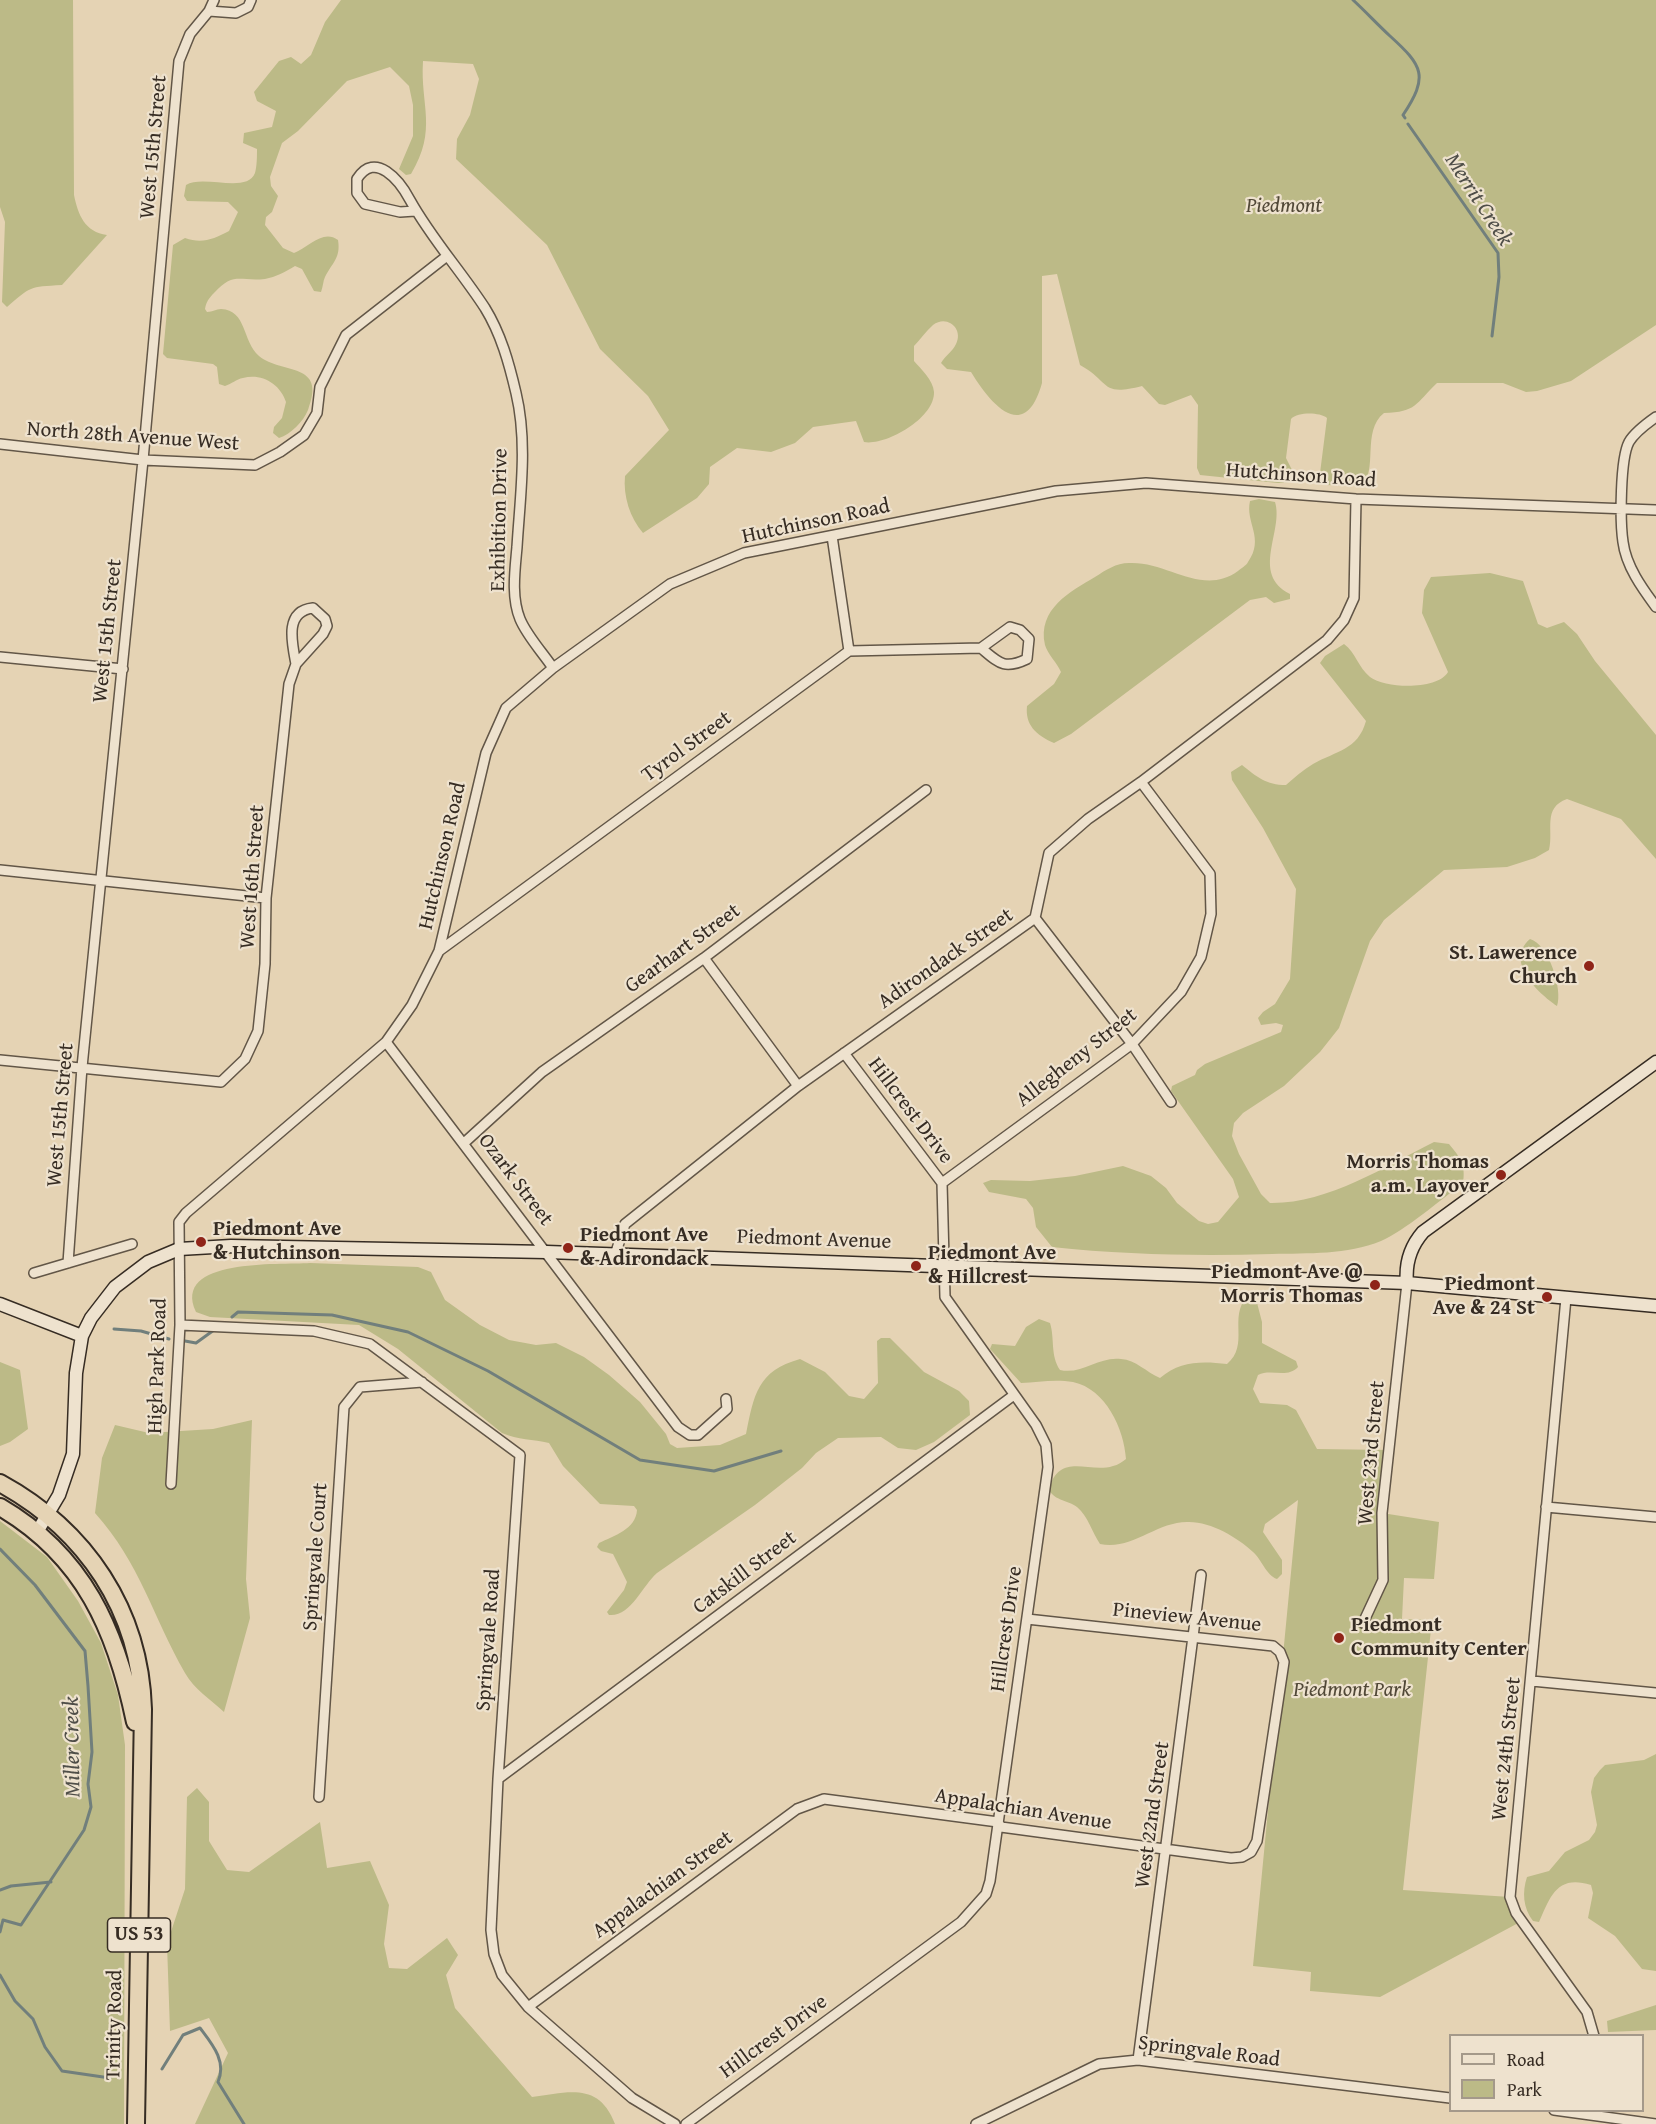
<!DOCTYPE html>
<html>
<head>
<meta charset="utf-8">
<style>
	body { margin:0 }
	#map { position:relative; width:1656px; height:2124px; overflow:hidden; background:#e5d3b4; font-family:"Gentium Book Plus",serif }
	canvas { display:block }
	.legend { position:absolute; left:1449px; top:2034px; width:195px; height:78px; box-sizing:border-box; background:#eee2ce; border:2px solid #a4998a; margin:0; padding:8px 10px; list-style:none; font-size:18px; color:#362c23 }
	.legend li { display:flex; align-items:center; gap:12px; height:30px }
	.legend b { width:30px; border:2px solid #a4998a }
</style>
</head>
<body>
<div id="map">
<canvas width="1656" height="2124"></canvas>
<ul class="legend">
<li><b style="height:8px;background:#eee2ce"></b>Road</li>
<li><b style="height:16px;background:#bcba87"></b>Park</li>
</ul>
</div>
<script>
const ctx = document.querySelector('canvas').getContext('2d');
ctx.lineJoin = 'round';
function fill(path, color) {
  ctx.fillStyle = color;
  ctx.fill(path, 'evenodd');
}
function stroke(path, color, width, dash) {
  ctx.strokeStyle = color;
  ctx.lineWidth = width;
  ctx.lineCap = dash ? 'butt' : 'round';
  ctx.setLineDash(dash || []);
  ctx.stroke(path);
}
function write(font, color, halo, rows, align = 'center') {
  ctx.font = font + ' "Gentium Book Plus",serif';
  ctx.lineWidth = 4.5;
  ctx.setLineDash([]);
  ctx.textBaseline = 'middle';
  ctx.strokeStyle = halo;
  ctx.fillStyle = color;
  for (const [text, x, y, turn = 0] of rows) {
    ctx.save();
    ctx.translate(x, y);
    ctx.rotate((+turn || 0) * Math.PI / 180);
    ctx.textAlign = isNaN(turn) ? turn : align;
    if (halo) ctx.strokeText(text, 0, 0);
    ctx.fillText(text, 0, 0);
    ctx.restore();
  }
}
fill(new Path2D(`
	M0,0H73L74,195C78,215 85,232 107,235L62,285C28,287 32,286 7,307L2,302L5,222L0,207Z
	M341,0H1656V325L1571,381L1537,391L1526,392L1503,383H1437C1415,404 1417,412 1384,413C1361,431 1379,471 1361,486L1324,485L1319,481L1327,418C1319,412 1298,412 1291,419L1286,458L1295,476L1290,482L1278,483L1200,475L1197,468L1198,405L1191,395L1165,405L1159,404L1142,386C1100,397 1111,382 1080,365L1057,274L1042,276V383C1025,444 991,405 971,372L947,369L941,363C945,356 953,351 956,344C964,329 947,314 933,325C926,331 920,340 914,346V361C921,369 933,380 934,392C935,418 886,446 864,442L856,421L813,427L795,443L771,452L737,448L710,467L709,484L697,498L643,533C630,518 623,496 625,476L669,430L648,396L600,349L547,245L456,159L457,139L470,115L479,79L473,64L423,61C420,106 438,129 411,174L406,175L399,169L413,136V105L409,86L390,67L347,81L298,131L282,143L270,177L271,186L278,196L272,212L266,217L265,225L283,248L294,253C309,247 323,229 338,240C341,258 332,263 325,277C323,281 323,287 321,292L314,291L302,269L295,266C285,272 276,277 265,279C240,282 234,271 214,293C209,298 206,302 205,309L207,312C213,312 216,309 221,309C247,310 242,341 259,356C282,375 327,361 308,410C303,422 291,434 279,438L273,433L274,427L282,418L286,402C280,384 262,373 243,378C236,379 232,384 225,386L219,384L217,367L213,364L167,358L163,354L173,245L185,238C202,244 214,239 229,231L238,212L228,202L187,201L184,196L186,185C203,174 247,194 255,173C257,166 257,156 257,149L243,143L244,133L272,127L276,111L257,101L254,92L279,61L291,57L301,64L311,55L325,22Z
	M1259,499L1275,502C1284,531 1250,574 1290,594V599L1274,603L1266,597L1250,600L1071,734L1054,743C1036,735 1025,725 1027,706L1054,684L1061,672C1057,663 1047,653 1045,645C1037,609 1071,591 1095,577C1106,570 1116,563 1129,563C1168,561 1202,597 1238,571C1241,568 1246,566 1248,562C1265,538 1245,523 1250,501Z
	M1490,573L1523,581L1538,624L1547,628L1564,622L1577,634L1595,661L1656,735V859L1621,819L1567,799C1542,808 1554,830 1549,850L1535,858L1507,867L1444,870L1384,920L1370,941L1339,1028L1320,1052L1284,1086L1243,1113L1234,1123L1232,1136L1239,1154L1261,1194L1270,1203C1327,1204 1384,1167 1434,1142L1449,1144C1460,1157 1466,1165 1463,1183C1443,1198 1403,1232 1381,1241C1347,1255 1308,1253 1272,1254C1199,1256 1126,1255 1052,1247L1036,1227L1033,1208L1026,1199L989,1192L983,1183L991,1180L1030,1181L1075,1176L1123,1166L1151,1176L1166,1188L1177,1203L1199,1221L1208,1224L1218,1222L1239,1197L1233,1179L1171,1091L1172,1086L1195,1075L1197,1070L1205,1064L1281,1032L1283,1025L1276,1023L1261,1025L1258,1018L1263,1012L1275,1004L1290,979L1296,889L1263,828L1232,780L1231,772L1242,765C1257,777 1266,785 1286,785C1295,777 1303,770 1313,764C1336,751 1358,750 1366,721L1320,663L1325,656L1344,644C1356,653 1358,667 1370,677C1386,689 1438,690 1448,672L1422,613L1424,590L1431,577Z
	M1530,939C1549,944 1563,990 1557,1006C1538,993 1504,961 1530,939Z
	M310,1263L418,1267L431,1272L445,1300L480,1325L509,1340L536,1345L556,1343L584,1357L609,1375L640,1402L666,1434L670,1444L677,1448L720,1445L746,1434C754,1395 757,1371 800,1359L825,1372L849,1396L864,1399L878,1383L877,1341L881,1338H890L924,1372L959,1391L969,1401L970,1415L934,1442L916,1450L898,1448L881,1437L838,1438L816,1453L802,1468L755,1505L657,1573C642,1586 631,1617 609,1615L607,1612L624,1590L627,1582L613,1554L601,1551L597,1547L599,1543C614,1536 636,1529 637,1510L634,1506L600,1504L563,1466L549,1443C533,1439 518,1440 502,1433L398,1349L359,1325L210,1317L196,1312C171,1258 279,1265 310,1263Z
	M1247,1297L1256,1299L1262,1322V1343L1296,1361L1298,1367C1287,1379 1271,1368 1258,1375L1253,1389L1260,1403L1287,1405L1296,1410L1317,1449L1388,1450L1382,1513L1439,1522L1434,1579L1404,1578L1402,1619L1432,1620L1403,1890L1510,1897L1522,1921L1380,1997L1310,1991L1311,1972L1253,1966L1298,1500L1265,1524L1263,1532L1282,1560V1574L1277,1579C1266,1575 1262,1560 1253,1552C1237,1537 1210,1521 1187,1522C1156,1522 1131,1551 1100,1544C1092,1532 1088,1516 1077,1507C1068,1500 1055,1501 1049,1490C1059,1451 1089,1474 1113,1466C1118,1465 1122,1462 1126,1459C1124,1429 1106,1389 1073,1382C1056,1379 1038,1382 1021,1383L990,1349L992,1344L1015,1346L1026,1327L1039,1319L1050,1323C1055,1339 1050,1355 1060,1370C1082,1375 1099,1356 1121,1359C1136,1360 1146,1372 1160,1378C1180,1361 1201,1361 1227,1364C1250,1345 1228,1317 1247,1297Z
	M0,1362L20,1370L28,1429L10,1442L0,1446Z
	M252,1420L246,1579L250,1618L224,1712C211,1700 194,1689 185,1673C153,1617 140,1563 95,1513L102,1458L115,1425L149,1433L213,1429Z
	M0,1521L47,1557L78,1601L101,1643L118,1695L125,1745L124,2124H0Z
	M1656,1754V1971L1642,1969L1615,1936L1588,1918L1593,1893L1591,1885C1557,1874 1550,1897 1539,1922L1533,1921C1523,1908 1522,1892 1527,1877L1549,1871L1565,1852L1589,1840L1595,1832L1597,1825L1591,1792L1594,1778L1600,1770L1605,1765L1644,1760Z
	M197,1788L209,1802V1841L227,1870L249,1872L320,1822L327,1868L370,1861L389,1905L384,1944L389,1968L407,1969L447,1938L458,1955L446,1975L455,2008L532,2097C569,2092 599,2082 615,2124H195L228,2053L209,2018L170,2031L167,1944L185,1889L187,1797Z
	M1656,2005V2030L1608,2032L1607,2021Z`), '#bcba87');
stroke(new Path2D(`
	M1353,0C1366,12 1378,25 1390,36C1423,66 1429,76 1403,115L1405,118
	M1408,124L1498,253L1499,277L1492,336
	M232,1317L238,1312L332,1315L408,1332L488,1371L640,1460L714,1471L781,1451
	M114,1329L141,1331L169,1339
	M185,1341L196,1343L214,1330
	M0,1549L35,1585L85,1651L88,1686L92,1752L88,1784L91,1807L84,1830L21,1925L3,1920L0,1932
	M0,1890L11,1886L51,1882
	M0,1975L15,2001L33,2019L45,2047L62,2071L110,2078
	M162,2069L183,2035L200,2028C212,2044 227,2061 218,2082L244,2124`), '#717f7c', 3);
const street = new Path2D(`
	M214,0L209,11L236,13L248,7L251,0
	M415,211L400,212L365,204L357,193V179C375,150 400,181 410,200C431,238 461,271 485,308C501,334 509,363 516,393C528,443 520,497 517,547C515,570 511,597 520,619C527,636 543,653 553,668
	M1656,417C1646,424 1635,432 1629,442C1620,459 1620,522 1623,542C1626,566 1642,588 1656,607
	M0,444L143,460L255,465L280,452L304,435L317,413L320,387L346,335L447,256
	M832,536L849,651
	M313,608L325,619L327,626L323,634L296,664C292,643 284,611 313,608Z
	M0,657L123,669
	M0,870L266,898
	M1035,918L1132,1044L1171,1102
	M439,951L849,651L981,648L1010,627L1020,630L1029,639L1027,659C1004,670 999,663 981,648
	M704,958L798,1086
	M386,1042L678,1427L690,1435H698L727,1409L726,1399
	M0,1060L221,1082L245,1059L258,1031L265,964L266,898L289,684L296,664
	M464,1143L542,1072L704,958L926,790
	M942,1183L1132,1044L1181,992L1201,957L1211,914L1210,874L1141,782
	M615,1255L625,1224L798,1086L1035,918L1049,853L1088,819L1141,782L1327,640L1344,620L1354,598L1356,499
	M68,1263L82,1067L143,460L179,61L190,34L209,11
	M34,1273L132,1244
	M1566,1298L1510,1897L1516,1913L1587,2012L1594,2036
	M180,1325L314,1331L370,1344L520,1455L498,1779L491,1930L494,1954L502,1975L528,2007L632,2098L675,2124
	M171,1484L180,1325L179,1222L186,1213L386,1042L412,1005L439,951L486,753L506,708L553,668L670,584L744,553L1056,491L1146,483L1356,499L1656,510
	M1546,1507L1656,1517
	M1363,1623L1383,1580L1382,1513L1407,1283
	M1532,1681L1656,1693
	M498,1779L1014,1395
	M319,1797L344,1407L360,1387L422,1382
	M528,2007L797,1809L824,1799L998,1822L1001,1827L1231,1858L1242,1857L1251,1852L1257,1841L1284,1662L1280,1652L1273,1646L1027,1619
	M1138,2060L1201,1575
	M1554,2110L1656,2124
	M686,2124L961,1922L986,1894L990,1881L1048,1467L1046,1445L1036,1425L945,1297L942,1183L844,1053
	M976,2124L1099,2064L1138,2060L1450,2098`);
const secondary = new Path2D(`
	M1407,1283C1405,1263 1410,1247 1423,1232L1656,1062
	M0,1304L82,1336
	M37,1532L59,1495L73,1454L76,1373L82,1336L91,1318L115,1287L148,1262L179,1249L231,1246L547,1252L1407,1283L1656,1306`);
const highway = new Path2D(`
	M0,1483C86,1530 140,1610 143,1709L136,2124
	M0,1507C84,1556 116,1630 135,1722`);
stroke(street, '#625647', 12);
stroke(secondary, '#362c23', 15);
stroke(highway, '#362c23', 20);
stroke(street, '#eee2ce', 9);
stroke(secondary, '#eee2ce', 12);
stroke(highway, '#e5d3b4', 16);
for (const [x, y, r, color] of [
	[1589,966,6,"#8f2418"],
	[1501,1175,6,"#8f2418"],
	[201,1242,6,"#8f2418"],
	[568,1248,6,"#8f2418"],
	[916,1266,6,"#8f2418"],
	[1375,1285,6,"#8f2418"],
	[1547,1297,6,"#8f2418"],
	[1339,1638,6,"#8f2418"]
]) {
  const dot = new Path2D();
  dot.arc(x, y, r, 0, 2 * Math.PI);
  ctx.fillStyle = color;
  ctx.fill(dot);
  stroke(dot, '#eee2ce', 2);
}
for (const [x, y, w] of [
	[139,1935,63]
]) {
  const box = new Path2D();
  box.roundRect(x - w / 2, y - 17, w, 34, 4.5);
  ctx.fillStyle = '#eee2ce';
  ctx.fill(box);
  stroke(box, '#362c23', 1.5);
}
write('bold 20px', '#362c23', null, [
	["US 53",139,1935]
]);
write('21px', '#362c23', '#eee2ce', [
	["West 15th Street",154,147,-85],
	["North 28th Avenue West",133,437,4],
	["Hutchinson Road",1301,476,4],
	["Exhibition Drive",500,520,-89],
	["Hutchinson Road",816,522,-12],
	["West 15th Street",108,631,-84],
	["Tyrol Street",687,747,-36],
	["Hutchinson Road",443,856,-77],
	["West 16th Street",253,877,-86],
	["Gearhart Street",683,949,-36],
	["Adirondack Street",946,959,-35],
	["Allegheny Street",1077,1058,-38],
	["Hillcrest Drive",910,1111,53],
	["West 15th Street",61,1115,-85],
	["Ozark Street",515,1180,53],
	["Piedmont Avenue",814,1240,2],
	["High Park Road",158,1366,-88],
	["West 23rd Street",1372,1453,-85],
	["Springvale Court",316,1557,-86],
	["Catskill Street",745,1573,-37],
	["Pineview Avenue",1187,1618,6],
	["Hillcrest Drive",1007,1629,-82],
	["Springvale Road",489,1640,-86],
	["West 24th Street",1507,1749,-84],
	["Appalachian Avenue",1023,1810,9],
	["West 22nd Street",1153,1815,-82],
	["Appalachian Street",663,1885,-36],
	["Trinity Road",115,2025,-89],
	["Hillcrest Drive",774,2037,-36],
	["Springvale Road",1209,2052,7]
]);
write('italic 21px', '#514837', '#eee2ce', [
	["Piedmont",1284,207],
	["Piedmont Park",1352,1691]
]);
write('bold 21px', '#362c23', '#eee2ce', [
	["St. Lawerence",1577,954],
	["Church",1577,978],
	["Morris Thomas",1489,1163],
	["a.m. Layover",1489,1187],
	["Piedmont Ave",213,1230,"left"],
	["& Hutchinson",213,1254,"left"],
	["Piedmont Ave",580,1236,"left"],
	["& Adirondack",580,1260,"left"],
	["Piedmont Ave",928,1254,"left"],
	["& Hillcrest",928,1278,"left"],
	["Piedmont Ave @",1363,1273],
	["Morris Thomas",1363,1297],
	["Piedmont",1535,1285],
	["Ave & 24 St",1535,1309],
	["Piedmont",1351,1626,"left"],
	["Community Center",1351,1650,"left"]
], 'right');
write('italic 22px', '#4f4e48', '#eee2ce', [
	["Merrit Creek",1478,200,57],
	["Miller Creek",73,1747,-91]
]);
</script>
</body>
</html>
